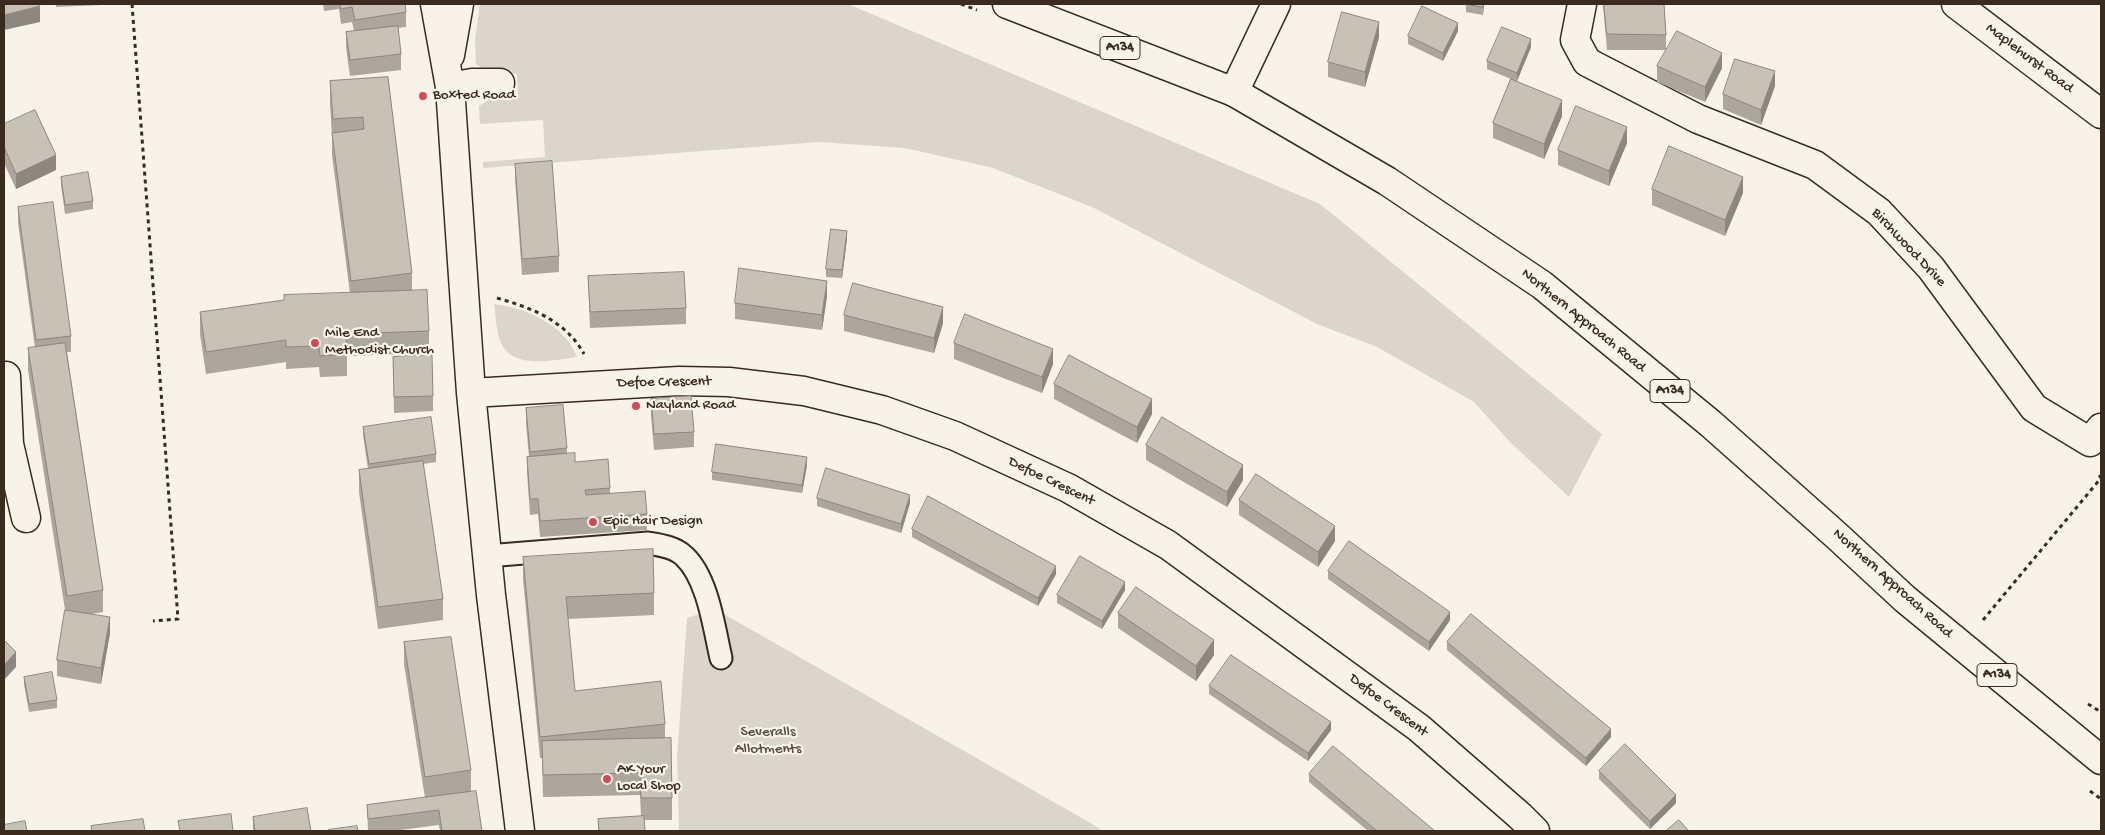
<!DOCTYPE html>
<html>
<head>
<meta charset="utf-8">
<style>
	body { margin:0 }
	#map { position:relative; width:2105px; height:835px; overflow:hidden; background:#f7f3e8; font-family:"Gochi Hand",sans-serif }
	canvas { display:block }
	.frame { position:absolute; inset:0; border:5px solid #3b2a1e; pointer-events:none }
</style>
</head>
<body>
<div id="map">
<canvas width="2105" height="835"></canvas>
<div class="frame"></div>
</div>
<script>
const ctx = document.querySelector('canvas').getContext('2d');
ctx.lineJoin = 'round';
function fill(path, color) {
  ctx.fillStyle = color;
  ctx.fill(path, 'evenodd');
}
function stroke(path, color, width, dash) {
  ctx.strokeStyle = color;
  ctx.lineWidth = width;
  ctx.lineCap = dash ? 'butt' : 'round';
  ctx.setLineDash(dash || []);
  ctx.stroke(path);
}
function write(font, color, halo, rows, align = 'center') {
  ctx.font = font + ' "Gochi Hand",sans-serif';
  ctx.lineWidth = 4.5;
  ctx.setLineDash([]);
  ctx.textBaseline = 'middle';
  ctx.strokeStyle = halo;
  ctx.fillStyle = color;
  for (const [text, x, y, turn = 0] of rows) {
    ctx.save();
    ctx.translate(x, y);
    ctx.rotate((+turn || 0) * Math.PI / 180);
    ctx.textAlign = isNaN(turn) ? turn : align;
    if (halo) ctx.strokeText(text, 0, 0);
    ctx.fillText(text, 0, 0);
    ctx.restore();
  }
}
fill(new Path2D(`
	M480,4H848L1320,204L1602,434L1569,497L1509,441L1474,402L1377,347L1317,324L1092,207L993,168L905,148L819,142L483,168V162L545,157L543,120L480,124L479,106L490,99L518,95L517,74L483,69L476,64L475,40Z
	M494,304C527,308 565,325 577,357C555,360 513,370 501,343C496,331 496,317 494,304Z
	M715,609L1094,825L1103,831H679L677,757L687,618Z`), '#dbd6cb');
const service = new Path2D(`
	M487,556L648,543C660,545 675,547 684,556C708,578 714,628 721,658`);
const minor = new Path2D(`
	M435,4L450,87L471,393L491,595L520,831
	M1582,4L1575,40L1587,62L1698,119L1815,165L1879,212L1931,268L2034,408L2090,442L2101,428
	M1956,4L2101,114
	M450,55L459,4
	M450,87L472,83H500
	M1234,92L1276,4
	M6,376L9,444L26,518
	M471,393L679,381L729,382L804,391L882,410L955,436L1068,488L1168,545L1419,728L1520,816L1535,831`);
const primary = new Path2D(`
	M1007,4L1234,92L1387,181L1542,285L1711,424L1837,536L1905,599L2101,760`);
stroke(service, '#3b2a1e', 25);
stroke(minor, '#3b2a1e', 31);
stroke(primary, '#3b2a1e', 31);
stroke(new Path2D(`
	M132,4L178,619L153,621
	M961,4L977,10
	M497,298C532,308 566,321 584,354
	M1983,620L2101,478L2097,472
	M2088,704L2101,712
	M2090,791L2101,799`), '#3b2a1e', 3, [4, 4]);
stroke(service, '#f7f3e8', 21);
stroke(minor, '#f7f3e8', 28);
stroke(primary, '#f7f3e8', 28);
fill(new Path2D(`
	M56,4H101V5L56,7Z
	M323,4H405L406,12V27L398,28L401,54V70L350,76L346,48V32L354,31L352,22L341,24L339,9L324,11Z
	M1466,4H1484L1483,15L1466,12Z
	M1603,4H1664L1666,35V50H1607Z
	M1458,31L1443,61L1408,44V36Z
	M1379,37L1365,87L1328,77V62Z
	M1531,47L1517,81L1562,116L1544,159L1493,138V123L1511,79L1487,69V61Z
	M1657,66L1722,68L1705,102L1657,82Z
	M388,77L412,273V290L429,331V353L347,356V376L320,377L319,367L286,369V362L206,374L200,334V312L350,293L332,155V137L330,103V81Z
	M1775,86L1761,125L1723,109V94Z
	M4,124L56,170L16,189L4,163Z
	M1627,143L1609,186L1558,165V150Z
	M515,164L559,256V272L522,275L515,179Z
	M61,177L93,201V209L65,214L61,185Z
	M1652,189L1743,193L1725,236L1652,205Z
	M18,207L71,336V352H67L103,590V612L91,614L110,633L101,684L57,676V660L65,610L28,370V348H35L18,223Z
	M847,239L842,278L826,277V269Z
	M588,276L686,308V324L590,328Z
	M827,296L822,330L735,319V303Z
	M844,315L943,323L934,353L844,331Z
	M954,343L1053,364L1042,393L954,359Z
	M393,357L433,396V411L394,413Z
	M1054,384L1152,414L1137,443L1054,399Z
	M651,399L694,432V447L654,450L651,415Z
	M526,408L567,448V454L575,462L610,488V494L647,514V530L540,537L538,514L530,515L527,472V457H529L526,423Z
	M363,427L436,454V462L423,464L443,599V620L378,629L359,492V470L368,469L363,435Z
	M1146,445L1243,480L1227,507L1146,460Z
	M807,465L802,493L712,480V472Z
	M817,498L910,503L901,533L817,506Z
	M1239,500L1335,541L1318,567L1239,515Z
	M912,529L1056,574L1038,606L912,537Z
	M523,557L654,593V615L568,619L575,691L665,724V738L672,798V820H644L645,831H598V819L641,816L640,795L543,797L542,758H540L523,579Z
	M1328,571L1450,620L1429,651L1328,579Z
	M1125,590L1102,629L1057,603V595Z
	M1118,613L1214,655L1196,681L1118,628Z
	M404,642L471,770V791L482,831H440L439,825L393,831H368L367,805L425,798L404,664Z
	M1447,642L1611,737L1586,766L1447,650Z
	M24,677L57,700V708L29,712L24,685Z
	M1209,686L1331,730L1308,761L1209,694Z
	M1599,771L1676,803L1650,829L1599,779Z
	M1309,774L1435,831H1368L1309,782Z
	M253,817L311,831H253Z`), '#aca69d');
fill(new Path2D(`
	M1483,4H1484L1483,15Z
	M40,6V22L4,30V15Z
	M1379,22V37L1365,87V72Z
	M1458,23V31L1443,61V53Z
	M1531,39V47L1517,81V73Z
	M1722,53V68L1705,102V87Z
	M1775,71V86L1761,125V110Z
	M1562,100V116L1544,159V144Z
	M1627,127V143L1609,186V171Z
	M56,155V170L16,189V174Z
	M1743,177V193L1725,236V220Z
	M847,231V239L842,278V270Z
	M827,281V296L822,330V315Z
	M943,307V323L934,353V338Z
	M1053,349V364L1042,393V377Z
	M1152,399V414L1137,443V427Z
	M807,457V465L802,493V485Z
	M1243,465V480L1227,507V492Z
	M910,495V503L901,533V524Z
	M1335,526V541L1318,567V552Z
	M1056,566V574L1038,606V598Z
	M1125,582V590L1102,629V621Z
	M1450,612V620L1429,651V642Z
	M110,617V633L101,684V668Z
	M1214,640V655L1196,681V666Z
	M16,652V667L4,680V665Z
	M1331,722V730L1308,761V753Z
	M1611,729V737L1586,766V758Z
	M1676,795V803L1650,829V821Z`), '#8c877f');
const building = new Path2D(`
	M4,4H39L40,6L4,15Z
	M340,4H405L406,12L355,20L352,7L341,9Z
	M1466,4H1483V7Z
	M1604,4H1664L1666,35L1607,34Z
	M1422,6L1458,23L1443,53L1408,36Z
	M1342,12L1379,22L1365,72L1328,62Z
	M398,26L401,54L350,60L346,32Z
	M1502,27L1531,39L1517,73L1487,61Z
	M1677,31L1722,53L1705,87L1657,66Z
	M1735,59L1775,71L1761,110L1723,94Z
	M388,77L412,273L351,281L332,133L364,129L363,117L333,119L330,81Z
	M1511,79L1562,100L1544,144L1493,123Z
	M1576,106L1627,127L1609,171L1558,150Z
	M35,110L56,155L16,174L4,147V124Z
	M1669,146L1743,177L1725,220L1652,189Z
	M552,161L559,256L522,259L515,164Z
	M88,172L93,201L65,205L61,177Z
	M53,202L71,336L36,340L18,207Z
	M831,229L847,231L842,270L826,269Z
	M739,268L827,281L822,315L735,303Z
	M684,272L686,308L590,312L588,276Z
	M853,283L943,307L934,338L844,315Z
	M427,290L429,331L346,334L347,354L320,356L319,346L286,347V340L206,352L200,312L284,300V295Z
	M965,314L1053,349L1042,377L954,343Z
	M65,343L103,590L67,596L28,348Z
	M432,355L433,396L394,397L393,357Z
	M1069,355L1152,399L1137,427L1054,384Z
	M691,396L694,432L654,434L651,399Z
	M563,405L567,448L530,452L526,408Z
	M431,417L436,454L369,464L363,427Z
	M1162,417L1243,465L1227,492L1146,445Z
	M716,444L807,457L802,485L712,472Z
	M575,453V462L608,459L610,488L585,490L586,495L645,491L647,514L540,521L538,499H530L527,457Z
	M423,461L443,599L378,607L359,470Z
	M826,468L910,495L901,524L817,498Z
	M1256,474L1335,526L1318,552L1239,500Z
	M928,496L1056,566L1038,598L912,529Z
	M1349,541L1450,612L1429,642L1328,571Z
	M653,549L654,593L566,597L575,691L661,681L665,724L540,737L523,557Z
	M1080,556L1125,582L1102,621L1057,595Z
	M1136,587L1214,640L1196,666L1118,613Z
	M65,610L110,617L101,668L57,660Z
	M1471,614L1611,729L1586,758L1447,642Z
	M451,637L471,770L425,777L404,642Z
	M4,640L16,652L4,665Z
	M1231,655L1331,722L1308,753L1209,686Z
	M52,672L57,700L29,704L24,677Z
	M671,738L672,798H641L640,773L543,775L542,741Z
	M1625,744L1676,795L1650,821L1599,771Z
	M1333,746L1435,831H1377L1309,774Z
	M476,791L482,831H442L439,810L368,819L367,805Z
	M307,808L311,831H255L253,817Z
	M231,814L233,831H180L178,821Z
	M644,816L645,831H599L598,819Z
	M143,819L145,831H92L91,826Z
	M1679,820L1689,831H1666Z
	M25,821L27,831H4V825Z
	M357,826L358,831H328V830Z`);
fill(building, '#c8c1b6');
stroke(building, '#8c877f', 1);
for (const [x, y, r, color] of [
	[423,96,5,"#d1495b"],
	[315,343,5,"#d1495b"],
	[636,406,5,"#d1495b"],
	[593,522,5,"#d1495b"],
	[607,779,5,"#d1495b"]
]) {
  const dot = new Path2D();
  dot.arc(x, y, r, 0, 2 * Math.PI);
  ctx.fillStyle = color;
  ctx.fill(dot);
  stroke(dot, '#f7f3e8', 2);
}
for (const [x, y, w] of [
	[1120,48,40],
	[1670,391,40],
	[1997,675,40]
]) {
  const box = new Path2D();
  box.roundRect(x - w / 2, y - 11.5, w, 23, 4);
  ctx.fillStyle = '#f7f3e8';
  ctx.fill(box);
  stroke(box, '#3b2a1e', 1);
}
write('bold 14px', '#3b2a1e', null, [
	["A134",1120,48],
	["A134",1670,391],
	["A134",1997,675]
]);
write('15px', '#3b2a1e', '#f7f3e8', [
	["Maplehurst Road",2029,59,37],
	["Birchwood Drive",1908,248,47],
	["Northern Approach Road",1583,321,39],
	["Defoe Crescent",664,383,-1],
	["Defoe Crescent",1051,482,26],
	["Northern Approach Road",1892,584,42],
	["Defoe Crescent",1388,706,37]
]);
write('15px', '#3b2a1e', '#f7f3e8', [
	["Boxted Road",433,96],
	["Mile End",325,334],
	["Methodist Church",325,351],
	["Nayland Road",646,406],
	["Epic Hair Design",603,522],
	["AK Your",617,770],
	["Local Shop",617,787]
], 'left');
write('15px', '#5b4c41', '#f7f3e8', [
	["Severalls",768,733],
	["Allotments",768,750]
]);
</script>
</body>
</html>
